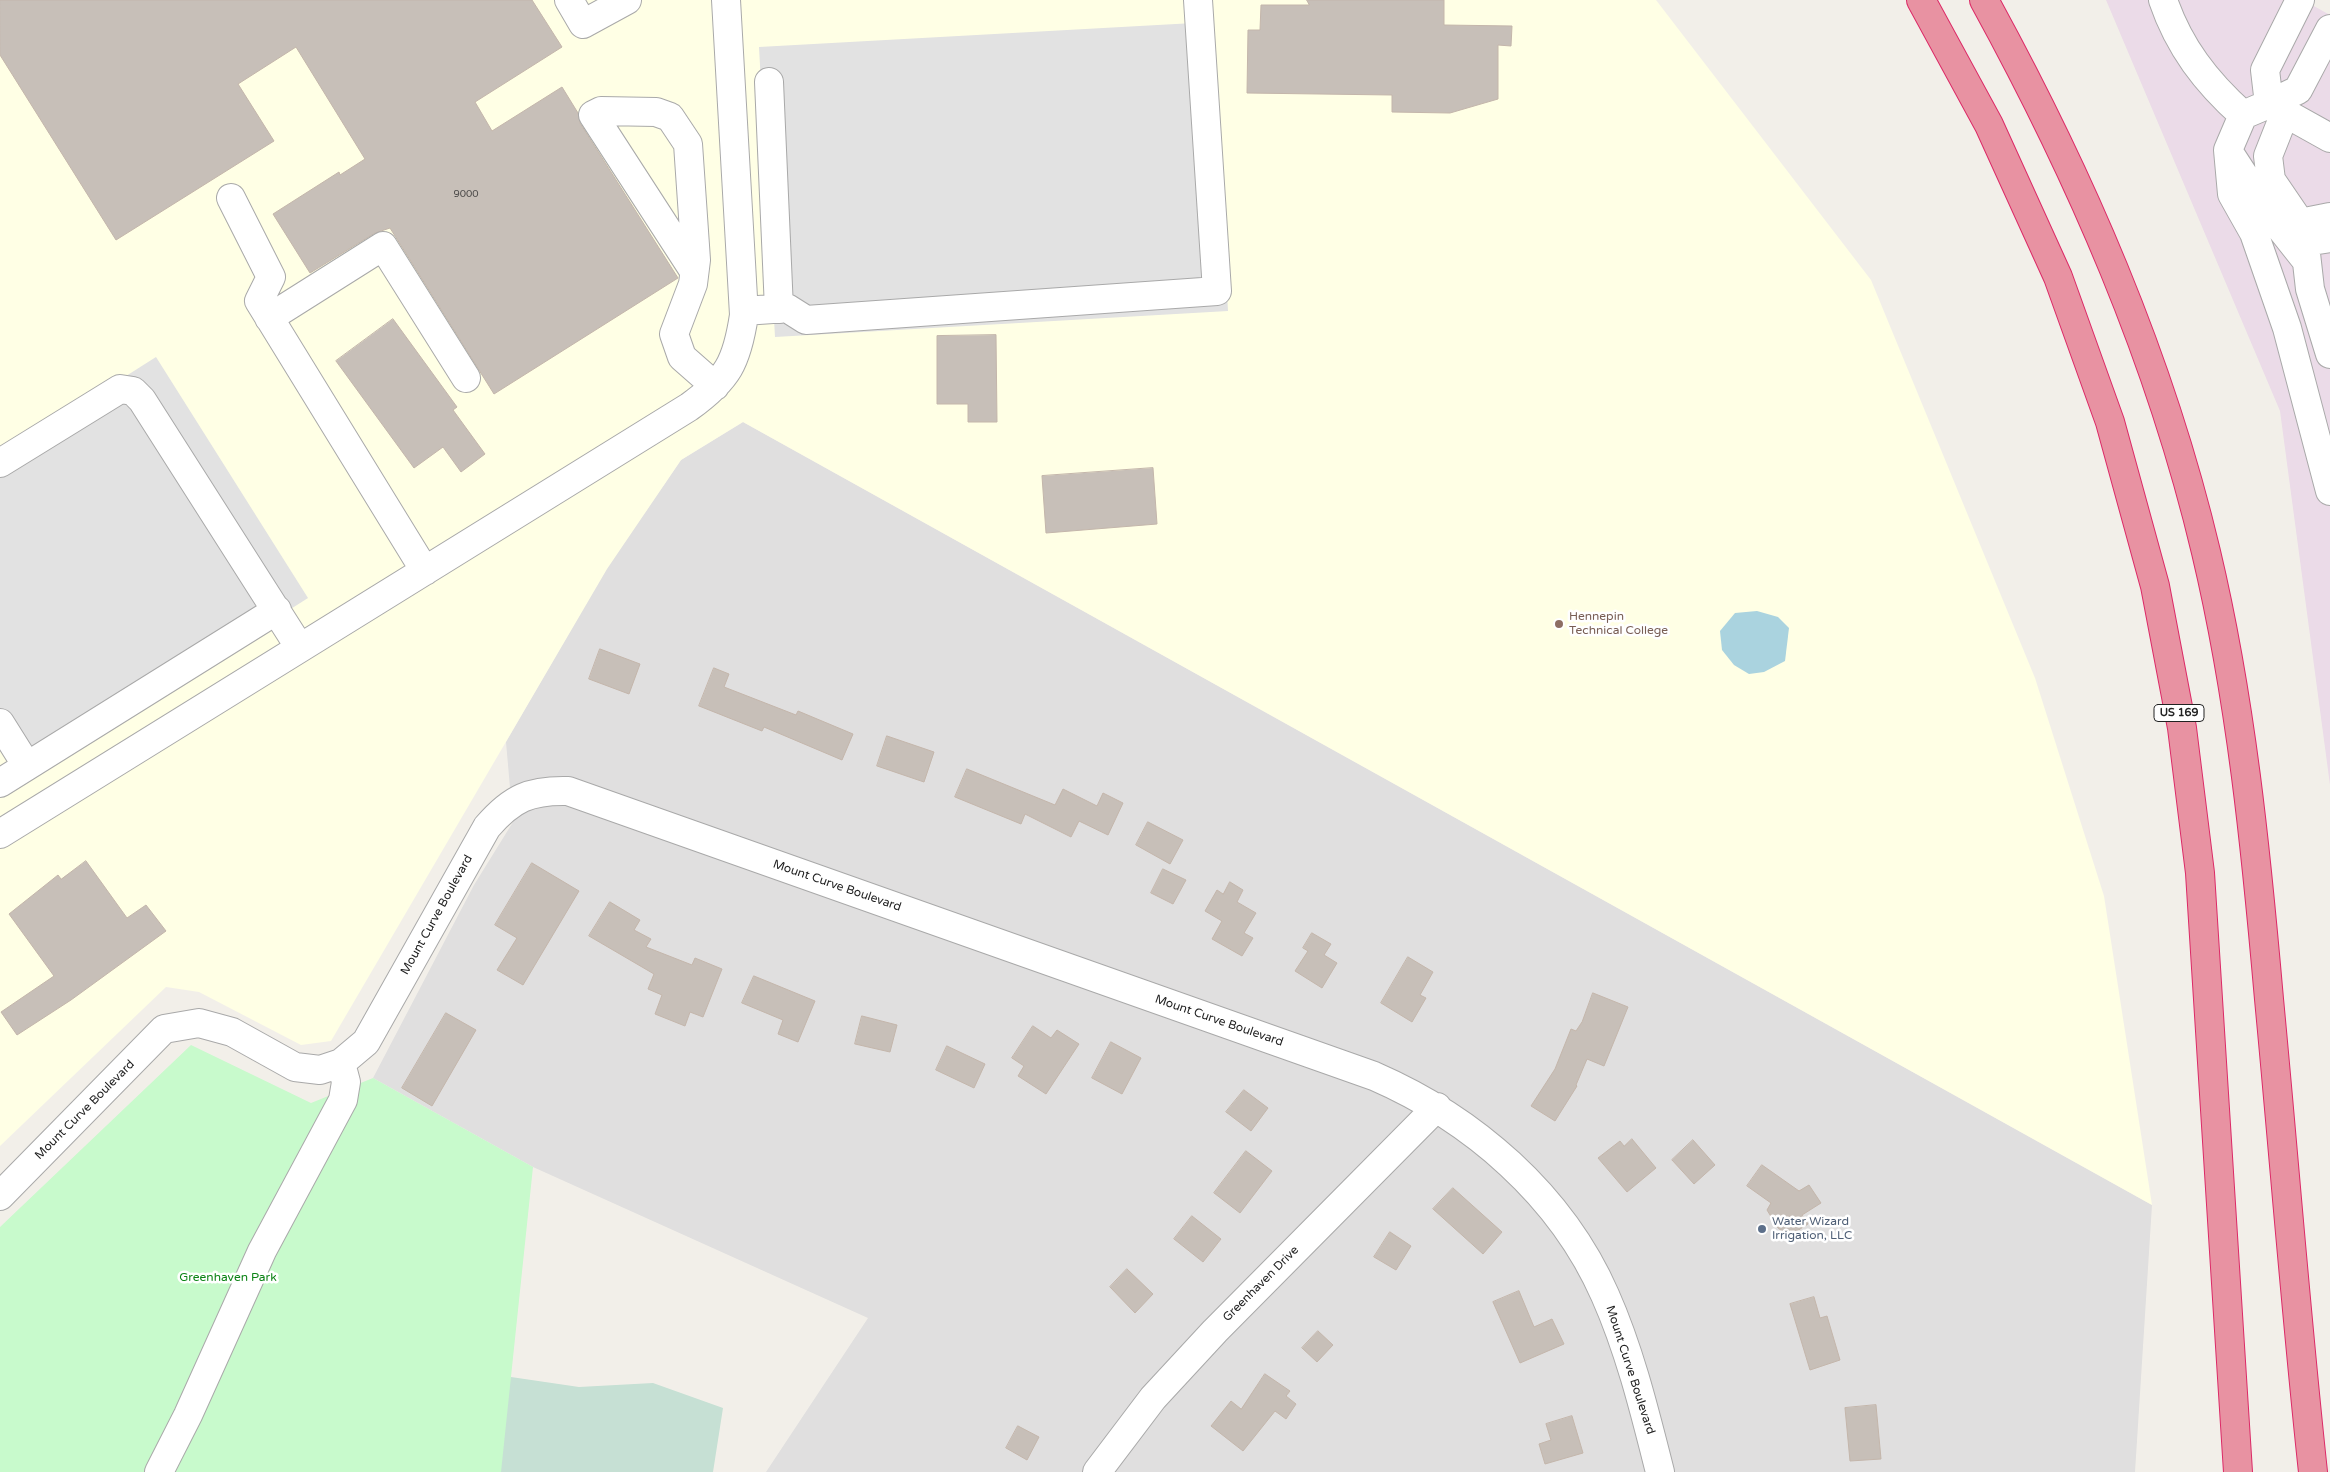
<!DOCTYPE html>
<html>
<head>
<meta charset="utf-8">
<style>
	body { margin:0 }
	canvas { display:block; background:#f2efe9 }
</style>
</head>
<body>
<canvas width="2330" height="1472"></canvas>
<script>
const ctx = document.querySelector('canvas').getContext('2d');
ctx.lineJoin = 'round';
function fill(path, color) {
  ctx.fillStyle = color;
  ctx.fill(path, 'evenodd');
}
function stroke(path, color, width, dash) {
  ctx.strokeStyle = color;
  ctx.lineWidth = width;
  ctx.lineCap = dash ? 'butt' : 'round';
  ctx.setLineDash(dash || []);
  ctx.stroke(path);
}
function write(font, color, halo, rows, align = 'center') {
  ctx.font = font + ' "Varela Round",sans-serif';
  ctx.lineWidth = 5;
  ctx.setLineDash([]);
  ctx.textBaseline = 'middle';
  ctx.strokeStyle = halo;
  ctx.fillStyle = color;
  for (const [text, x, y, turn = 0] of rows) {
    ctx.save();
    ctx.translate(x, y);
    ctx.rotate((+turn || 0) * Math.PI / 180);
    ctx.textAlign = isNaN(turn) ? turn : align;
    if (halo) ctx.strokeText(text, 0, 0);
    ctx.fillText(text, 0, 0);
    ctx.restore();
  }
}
fill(new Path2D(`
	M743,422L2152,1205L2135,1472H766L868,1318L533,1167L373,1078L474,885L513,822L506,742L606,569L681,460Z`), '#e0dfdf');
fill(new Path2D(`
	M2106,0H2303L2330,15V785L2280,411Z`), '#ebdbe8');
fill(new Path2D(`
	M0,0H1656L1871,280L2035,678L2104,896L2152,1205L743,422L681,460L607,569L331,1041L301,1045L199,992L166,987L0,1146Z`), '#ffffe5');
fill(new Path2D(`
	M511,1377L579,1387L653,1383L723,1408L713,1472H388Z`), '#c6e0d4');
fill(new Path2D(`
	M191,1045L311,1103L373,1078L533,1167L501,1472H0V1227Z`), '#c8facc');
fill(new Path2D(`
	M1212,22L1228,311L775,337L759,47Z
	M156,357L308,598L26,777L0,737V456Z`), '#e2e2e2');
fill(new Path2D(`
	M1757,611L1778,617L1789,628L1785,661L1764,672L1749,674L1734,665L1722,650L1720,631L1735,613Z`), '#aad3df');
const building = new Path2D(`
	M0,0H532L562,47L475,102L492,131L562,87L578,113L580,123L678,278L494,394L390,228L375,233L310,273L273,214L339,172L340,175L365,159L296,47L238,84L274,141L116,240L0,55Z
	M1307,0H1444V25L1512,26L1511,46L1498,45V99L1450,113L1392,112V95L1247,93L1248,30H1260L1261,5H1309Z
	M393,319L457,407L453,410L485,454L461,472L443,447L414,468L336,361Z
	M996,335L997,422H968V404H937V336Z
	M1153,468L1157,524L1046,533L1042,476Z
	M600,649L640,664L629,694L589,679Z
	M714,668L729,674L724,687L796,715L798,711L853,734L842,760L764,727L762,731L699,706Z
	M887,736L934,752L924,782L877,766Z
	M967,769L1055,805L1063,789L1097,806L1103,793L1123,803L1108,835L1079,821L1071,837L1025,814L1021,824L955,797Z
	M1148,822L1183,840L1170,864L1136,845Z
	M86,861L127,918L146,905L166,931L71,1000L17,1035L1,1012L54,976L9,914L58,875L61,879Z
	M532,863L579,891L523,985L497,970L517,938L495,925Z
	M1163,869L1186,880L1173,904L1151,893Z
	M1230,882L1243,890L1237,902L1256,913L1244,933L1253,938L1242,956L1212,939L1222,921L1205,911L1217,890L1223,894Z
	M610,902L640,920L634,930L651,939L646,947L692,965L695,958L722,969L703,1017L690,1012L685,1026L655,1014L662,995L648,989L654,974L589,936Z
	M1312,933L1331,944L1324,955L1337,963L1322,988L1295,971L1308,951L1303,948Z
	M1408,957L1433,972L1420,995L1426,998L1412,1022L1381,1003Z
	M754,976L815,1001L798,1042L778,1034L783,1020L742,1003Z
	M1593,993L1628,1007L1604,1066L1587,1059L1576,1085L1577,1086L1555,1121L1531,1106L1555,1069L1571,1029L1576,1031L1582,1022Z
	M446,1013L476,1030L432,1106L402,1088Z
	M862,1016L897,1025L890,1052L855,1044Z
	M1033,1026L1051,1038L1057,1030L1079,1044L1046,1094L1018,1076L1024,1066L1012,1058Z
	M1111,1042L1141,1058L1122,1094L1092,1078Z
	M947,1046L985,1064L974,1088L936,1070Z
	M1244,1090L1268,1108L1251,1131L1226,1112Z
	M1632,1139L1656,1168L1627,1192L1598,1158L1620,1141L1624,1146Z
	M1693,1140L1715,1165L1694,1184L1672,1160Z
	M1246,1151L1272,1171L1240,1213L1214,1193Z
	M1762,1165L1799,1191L1809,1185L1821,1203L1802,1215L1808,1224L1789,1236L1778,1228L1767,1210L1771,1203L1747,1186Z
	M1453,1188L1502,1232L1483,1254L1433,1209Z
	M1192,1216L1221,1239L1203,1262L1174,1239Z
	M1390,1232L1411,1246L1396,1270L1374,1257Z
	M1127,1269L1153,1294L1135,1313L1110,1287Z
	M1519,1291L1534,1327L1552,1319L1564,1344L1520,1363L1493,1302Z
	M1814,1297L1820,1318L1827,1316L1840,1360L1810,1370L1790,1304Z
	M1318,1331L1333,1345L1317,1362L1302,1348Z
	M1265,1374L1290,1391L1286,1396L1296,1404L1286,1419L1275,1411L1243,1451L1211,1426L1231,1401L1241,1409Z
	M1876,1405L1881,1459L1850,1461L1845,1408Z
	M1572,1416L1583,1453L1545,1464L1539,1444L1551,1440L1546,1424Z
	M1018,1426L1039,1437L1027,1460L1006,1448Z`);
fill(building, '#c7bfb8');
stroke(building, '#c4b6ab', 1);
const minor = new Path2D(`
	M569,0L583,24L627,0
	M2163,0C2179,47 2206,82 2243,115
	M2300,0L2265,70L2269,104L2298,90L2330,29
	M769,82L779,309
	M2285,113L2268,156L2271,180L2303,227L2310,289L2330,354
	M2330,138L2269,104L2243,115L2228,150L2232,194L2254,233L2287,328L2330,491
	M2230,154L2267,211L2305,259
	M231,198L271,277L259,301L425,571
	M2300,223L2330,217
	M2305,242L2330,238
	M694,271L593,115L601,111L656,112L670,117L688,144L696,260L693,284L674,334L682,357L715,386
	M744,311L787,308L806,320L1217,291L1198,0
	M269,318L383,246L466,378
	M0,463L120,389L133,391L142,400L300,648
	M0,723L27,766
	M0,783L277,610
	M0,834L689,407C728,379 737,362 744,315L726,0
	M0,1196L164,1029L199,1023L232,1032L295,1067L320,1070L341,1063L366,1042L487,827C512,798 530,790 568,791L1374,1076C1473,1119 1561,1195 1605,1295C1630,1351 1645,1413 1660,1472
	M159,1472L188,1415L262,1251L343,1100L346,1082L341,1063
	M1097,1472L1153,1398L1215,1331L1437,1107`);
const highway = new Path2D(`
	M1921,0L1989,125L2058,277L2110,422L2155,586L2182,728L2200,873L2238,1472
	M1984,0C2080,175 2160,358 2206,552C2241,699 2256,850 2269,999C2284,1157 2296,1315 2313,1472`);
stroke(minor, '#a9a9a9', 30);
stroke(highway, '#dc2a67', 30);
stroke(minor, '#fff', 28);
stroke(highway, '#e892a2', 28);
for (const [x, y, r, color] of [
	[1559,624,5,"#8d6e63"],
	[1762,1229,5,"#5c6f8a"]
]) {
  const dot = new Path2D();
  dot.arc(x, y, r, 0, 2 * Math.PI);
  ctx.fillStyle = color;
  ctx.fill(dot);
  stroke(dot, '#fff', 2);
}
write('10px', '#4b4948', null, [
	["9000",466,194]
]);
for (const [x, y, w] of [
	[2179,713,50]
]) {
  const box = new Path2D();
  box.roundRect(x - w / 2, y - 8.5, w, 17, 4);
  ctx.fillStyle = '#fff';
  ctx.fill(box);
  stroke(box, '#222', 1);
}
write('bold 11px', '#222', null, [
	["US 169",2179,713]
]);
write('12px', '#785e54', '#fff', [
	["Hennepin",1569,617],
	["Technical College",1569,631]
], 'left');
write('12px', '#222', '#fff', [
	["Mount Curve Boulevard",837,886,19],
	["Mount Curve Boulevard",437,915,-61],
	["Mount Curve Boulevard",1219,1021,19],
	["Mount Curve Boulevard",85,1110,-45],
	["Greenhaven Drive",1261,1284,-45],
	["Mount Curve Boulevard",1630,1370,72]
]);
write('12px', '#4e5e75', '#fff', [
	["Water Wizard",1772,1222],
	["Irrigation, LLC",1772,1236]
], 'left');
write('12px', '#0c8416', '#fff', [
	["Greenhaven Park",228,1278]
]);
</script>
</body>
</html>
